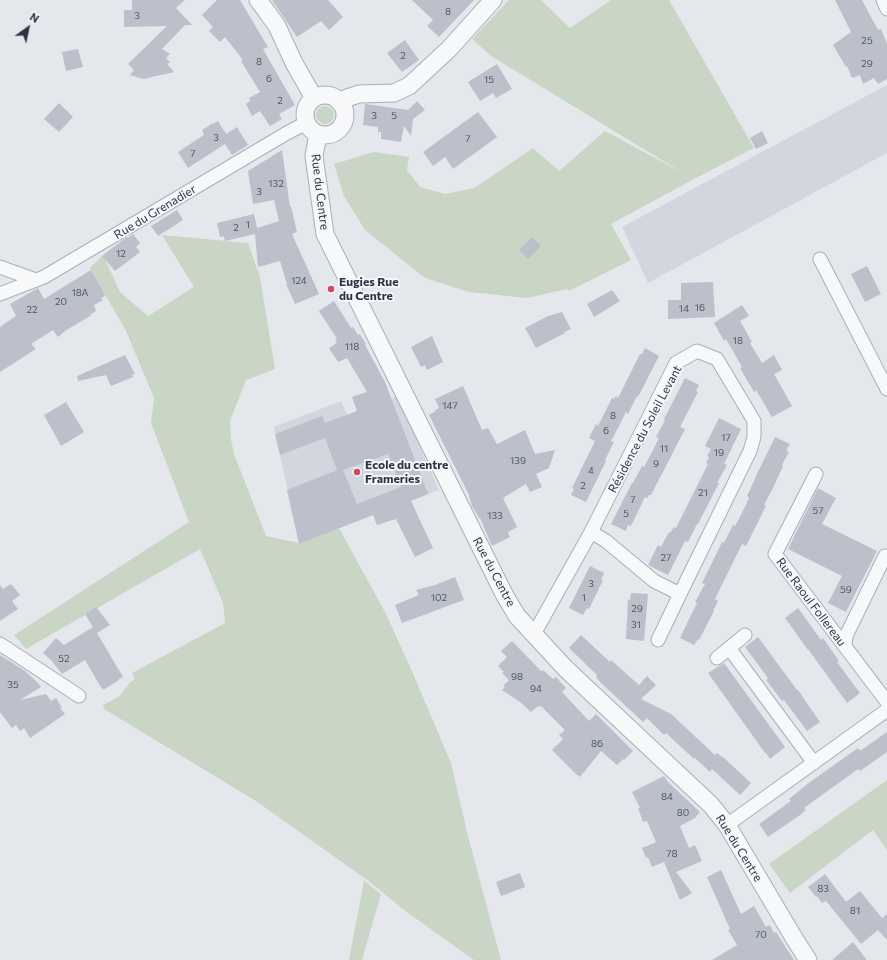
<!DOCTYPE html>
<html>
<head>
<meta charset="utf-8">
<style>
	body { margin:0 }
	#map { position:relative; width:887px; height:960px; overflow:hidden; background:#e4e7ec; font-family:Commissioner,sans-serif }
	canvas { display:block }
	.north { position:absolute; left:8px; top:8px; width:40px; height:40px; -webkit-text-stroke:3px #f4f6f9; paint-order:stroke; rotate:33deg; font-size:11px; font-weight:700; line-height:16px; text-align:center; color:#2b3445 }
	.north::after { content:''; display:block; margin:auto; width:14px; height:18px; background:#2b3445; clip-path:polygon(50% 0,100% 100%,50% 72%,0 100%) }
</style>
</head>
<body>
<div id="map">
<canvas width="887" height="960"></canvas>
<div class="north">N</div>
</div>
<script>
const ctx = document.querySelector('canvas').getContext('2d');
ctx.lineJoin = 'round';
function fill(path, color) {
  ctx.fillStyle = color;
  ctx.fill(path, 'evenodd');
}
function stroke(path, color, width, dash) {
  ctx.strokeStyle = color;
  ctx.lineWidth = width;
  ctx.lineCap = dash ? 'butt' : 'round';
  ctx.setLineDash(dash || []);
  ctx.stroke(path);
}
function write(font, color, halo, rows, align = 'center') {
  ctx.font = font + ' Commissioner,sans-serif';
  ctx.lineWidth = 4;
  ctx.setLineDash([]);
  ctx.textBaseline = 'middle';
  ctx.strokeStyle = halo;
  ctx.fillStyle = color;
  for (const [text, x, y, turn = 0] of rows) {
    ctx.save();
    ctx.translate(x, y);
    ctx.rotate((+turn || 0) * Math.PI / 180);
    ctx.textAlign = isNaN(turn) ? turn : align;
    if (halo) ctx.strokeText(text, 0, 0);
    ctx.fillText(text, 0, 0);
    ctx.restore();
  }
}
fill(new Path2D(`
	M887,85V153L648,283L622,227Z
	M398,396L439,490L299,543L274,427L341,401L348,416Z`), '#d2d6de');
fill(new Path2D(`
	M509,0H541L570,28L611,0H669L754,148L694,179L611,224L631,260L569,291L567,289L527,298L469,292L425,278L365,230L344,196L334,164L374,152L409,157L407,170L420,187L445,194L470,189L476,187L533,148L559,171L605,131L683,173L491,56L472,39Z
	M316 115a9 9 0 1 1 18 0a9 9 0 1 1-18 0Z
	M162,235L248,243L260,277L275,369L246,380L230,421L231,439L234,454L266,536L299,543L339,528L386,614L411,669L451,763L467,832L501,960H474L404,910L370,882L346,865L256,801L104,709L103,705L120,696L130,682L135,679L132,673L225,623L223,603L200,549L26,649L14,635L189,522L151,423L154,398L126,331L90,268L103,255L120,292L148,316L194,287Z
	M887,780V850L873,830L790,893L769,864Z
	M364,881L381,894L362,960H349Z`), '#c9d6c5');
fill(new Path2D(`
	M132,0H185L176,8L192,25H185L162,49L170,54L166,58L170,62L167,64L174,72L143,79L130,75L134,70L128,64L167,26L124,27V10H132Z
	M217,0H240L268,47L263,49L295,105L279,114L282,119L270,126L260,111L252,116L246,104L250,101L249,98L260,92L241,61L243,60L225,37L220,42L209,31L213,27L202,15Z
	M272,0H328L343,17L329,30L321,21L297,37Z
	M412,0H474L439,37L427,26L433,20Z
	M835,0H862L878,30L881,29L887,44V79L878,84L874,78L863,84L860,75L852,78L847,66L846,67L833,45L851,32Z
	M405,40L419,60L402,72L387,53Z
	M78,49L83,67L66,71L62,52Z
	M497,64L512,89L496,98L493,93L480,101L468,82Z
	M417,101L425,110L413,119L411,136L404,126L401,142L381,139V132H378V127L363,125L365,104L408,110Z
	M59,103L73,117L59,132L44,119Z
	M478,112L497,137L453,169L445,157L433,166L423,152Z
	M218,121L226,134L237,127L248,145L232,155L225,144L188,168L178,152L204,135L202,130L213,123V124Z
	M762,131L768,143L756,149L750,138Z
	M282,150L290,207L291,206L297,232L292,234L319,294L295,304L286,284H287L280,261L258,267L255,234L225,241L224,236L220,237L217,223L254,214L257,228L279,221L274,200L253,204L248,171Z
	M177,210L183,220L158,236L151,226Z
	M133,234L140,243L136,247L140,252L115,271L102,256L124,239L127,237L128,238Z
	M532,237L541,246L528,259L519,250Z
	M867,266L881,294L865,302L851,274Z
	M91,270L102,289L105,296L101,298L103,300L94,305L96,311L90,315V316L65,331L58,337L53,330L31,344L36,349L0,372V327L16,316L10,304L38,288L44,299Z
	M713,282L715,317L668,319V300H681V283Z
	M612,290L620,301L594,317L587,304Z
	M334,301L351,328L353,327L358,335L360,334L366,344L365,345L385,382L428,494L411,501L433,548L415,557L396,519L377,525L373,515L299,544L287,490L337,470L325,438L280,455L275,434L322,416L325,423L357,411L352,397L367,392L347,358L338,362L329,348L337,343L335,340L337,339L319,311ZM388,454L401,487L357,504L343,470Z
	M742,305L749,316L740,321L752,342L750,343L762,363L774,355L782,370L774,374L792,406L772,417L756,390L754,392L740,368L742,367L726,339L724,341L714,323Z
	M562,312L571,329L564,332L565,333L536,348L525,328L548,316Z
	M432,336L443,362L427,370L425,365L421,367L411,347Z
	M645,348L659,356L638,397L637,396L628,414L626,412L618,428L611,441L614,442L605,460L606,461L586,502L571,495L574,489L572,488L595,441L589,438L596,424L598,426L612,398L614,399L616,396L618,398L640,354H642Z
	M125,355L135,374L132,375L133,377L111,386L106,375L78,381L77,376Z
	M685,378L699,385L696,391L698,392L680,427L685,429L651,495H649L647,498L645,497L631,526L628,525L626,531L611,524L632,483H633L642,466L644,467L652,452L659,438L656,437L665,420L664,419Z
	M463,386L482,430L488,428L497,444L525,430L535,454L555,450L549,468L536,474L542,487L530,492L526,484L503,498L517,527L508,532L510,537L492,546L480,518H479L472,506L469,495L429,415L436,411L435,410L439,408L435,399Z
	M66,402L84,432L61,446L44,415Z
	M719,418L741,429L724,464L727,465L717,483H719L698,524H697L688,542L685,541L668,575L648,565L658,545L661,547L669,532L670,533L674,527L676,528L708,464L706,463L709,457L707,456L711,449L705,446Z
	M775,437L790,444L786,451L789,452L782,465L783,466L773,488L764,505L766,506L746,546L742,544L715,599L718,601L713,611H714L699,640L698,639L694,645L680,638L697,603L695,602L705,584L702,583L722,542L724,543L733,525L735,526L742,513L749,498L747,496L755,479V478Z
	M818,488L836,498L822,524L877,551L846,612L828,603L842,576L788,549Z
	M590,566L604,573L601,580H603L589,609L587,608L583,615L569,608Z
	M455,577L464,600L402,623L395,605L419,595L416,590L435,585Z
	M11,584L20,595L12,601L18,609L0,621V585L3,589Z
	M631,593L648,594L644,641L626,639L628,600H630Z
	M96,607L110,625L97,633L123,677L119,679V680L103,690V688L102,689L85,660L62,674L51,660L43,653L56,638L64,645L93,627L85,614Z
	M798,608L821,640L823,638L839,661L837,662L860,693L847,703L808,649V650L785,618Z
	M581,635L610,662L611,660L639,685L647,676L656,685L641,699L671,714L715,755L717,753L722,757H723L751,783L740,795L712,769L710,772L695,758L694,759L666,733L664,735L647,718L643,722L600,682L596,677L597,675L569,648Z
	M758,637L797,690H798L820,722L807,731L784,700L782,701L766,680L768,678L745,647Z
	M512,641L541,671L543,670L553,679L556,677L566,688L562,692L589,721L596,714L633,751L624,760L623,759L617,765L601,751L580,777L578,775H577L552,750L563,739L559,735L565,730L541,706L539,707L538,706L531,712L520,702L502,690L505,687L503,686L509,680L502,673L504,672L498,666L507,657L501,651Z
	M0,655L25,671L37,682L41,687L20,700L46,694L51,701L56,698L62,708H60L65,714L30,738L24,728L20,731L16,725L12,728L0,712Z
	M724,663L785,747L770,759L766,753H765L708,673Z
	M887,732V752L860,771L858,769L804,808L806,810L800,815L768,837L759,824L791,801L789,799L810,782L858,748L860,751Z
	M664,776L668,782L700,812L695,818L680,826L689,848L695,845L702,861L676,872L692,893L680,900L664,862L652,867L648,857L646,858L642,848L656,842L647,821L643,822L638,808H640L632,792Z
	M721,870L741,914L754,906L766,927L770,925L774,933L776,932L794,960H712L737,945L728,930L730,929L707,877Z
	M520,873L525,887L501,896L496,882Z
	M825,874L846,902L860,891L882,918L887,914V940L878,930L861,944L826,901L822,903L817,896L816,897L808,887Z
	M853,942L867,960H832Z`), '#bbc0ca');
const minor = new Path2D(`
	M883,0L887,9
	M820,259L887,389
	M0,267L36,280
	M0,294L44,277L287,133L306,123
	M816,474L775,554L887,702
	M591,532L606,541L654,581L680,594
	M534,634L591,532L676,363L697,351L717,359L754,421V437L750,451L680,594L658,640
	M0,644L79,696
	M845,646L846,636L885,556
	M729,648L814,763
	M717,658L745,635
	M727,825L887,710`);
const tertiary = new Path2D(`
	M258,0L267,12L277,26L294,63L314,98
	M305 115a20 20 0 1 1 40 0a20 20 0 1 1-40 0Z
	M340,103L347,98L359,94L394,93L409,86L449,49L493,0
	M318,134L314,156L325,234L504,594L517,616L566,669L711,805L727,825L794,938L808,960`);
stroke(minor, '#a9aeb7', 15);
stroke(tertiary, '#a9aeb7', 19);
stroke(minor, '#f7f8fa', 13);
stroke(tertiary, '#f7f8fa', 17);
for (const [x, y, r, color] of [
	[331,289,4,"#d1495b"],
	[357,472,4,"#d1495b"]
]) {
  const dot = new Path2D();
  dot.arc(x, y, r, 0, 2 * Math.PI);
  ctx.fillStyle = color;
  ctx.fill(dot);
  stroke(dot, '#f4f6f9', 1.5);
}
write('10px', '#4f5766', null, [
	["8",448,12],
	["3",137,16],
	["25",867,41],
	["2",403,56],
	["8",259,62],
	["29",867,64],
	["6",269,79],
	["15",489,80],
	["2",280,101],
	["3",374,116],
	["5",394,116],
	["3",216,138],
	["7",468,139],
	["7",193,154],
	["132",276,184],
	["3",259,192],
	["1",248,225],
	["2",236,228],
	["12",121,254],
	["124",299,281],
	["18A",80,293],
	["20",61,302],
	["16",700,308],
	["14",684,309],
	["22",32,310],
	["18",738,341],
	["118",352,347],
	["147",450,406],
	["8",613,416],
	["6",606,431],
	["17",726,438],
	["11",664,449],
	["19",719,453],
	["139",518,461],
	["9",656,464],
	["4",591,471],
	["2",583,486],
	["21",703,493],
	["7",633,500],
	["57",818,511],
	["5",626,514],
	["133",495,516],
	["27",666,558],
	["3",591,584],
	["59",846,590],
	["102",439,598],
	["1",584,598],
	["29",637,609],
	["31",636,625],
	["52",64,659],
	["98",517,677],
	["35",13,685],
	["94",536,689],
	["86",597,744],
	["84",667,797],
	["80",683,813],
	["78",672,854],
	["83",823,889],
	["81",855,911],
	["70",761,935]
]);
write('12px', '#2b3445', '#f4f6f9', [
	["Rue du Centre",320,192,83],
	["Rue du Grenadier",155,212,-31],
	["Résidence du Soleil Levant",645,429,-62],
	["Rue du Centre",494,572,62],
	["Rue Raoul Follereau",811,602,53],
	["Rue du Centre",739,848,58]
]);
write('bold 12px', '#2b3445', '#f4f6f9', [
	["Eugies Rue",339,282],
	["du Centre",339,296],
	["Ecole du centre",365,465],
	["Frameries",365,479]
], 'left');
</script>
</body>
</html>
